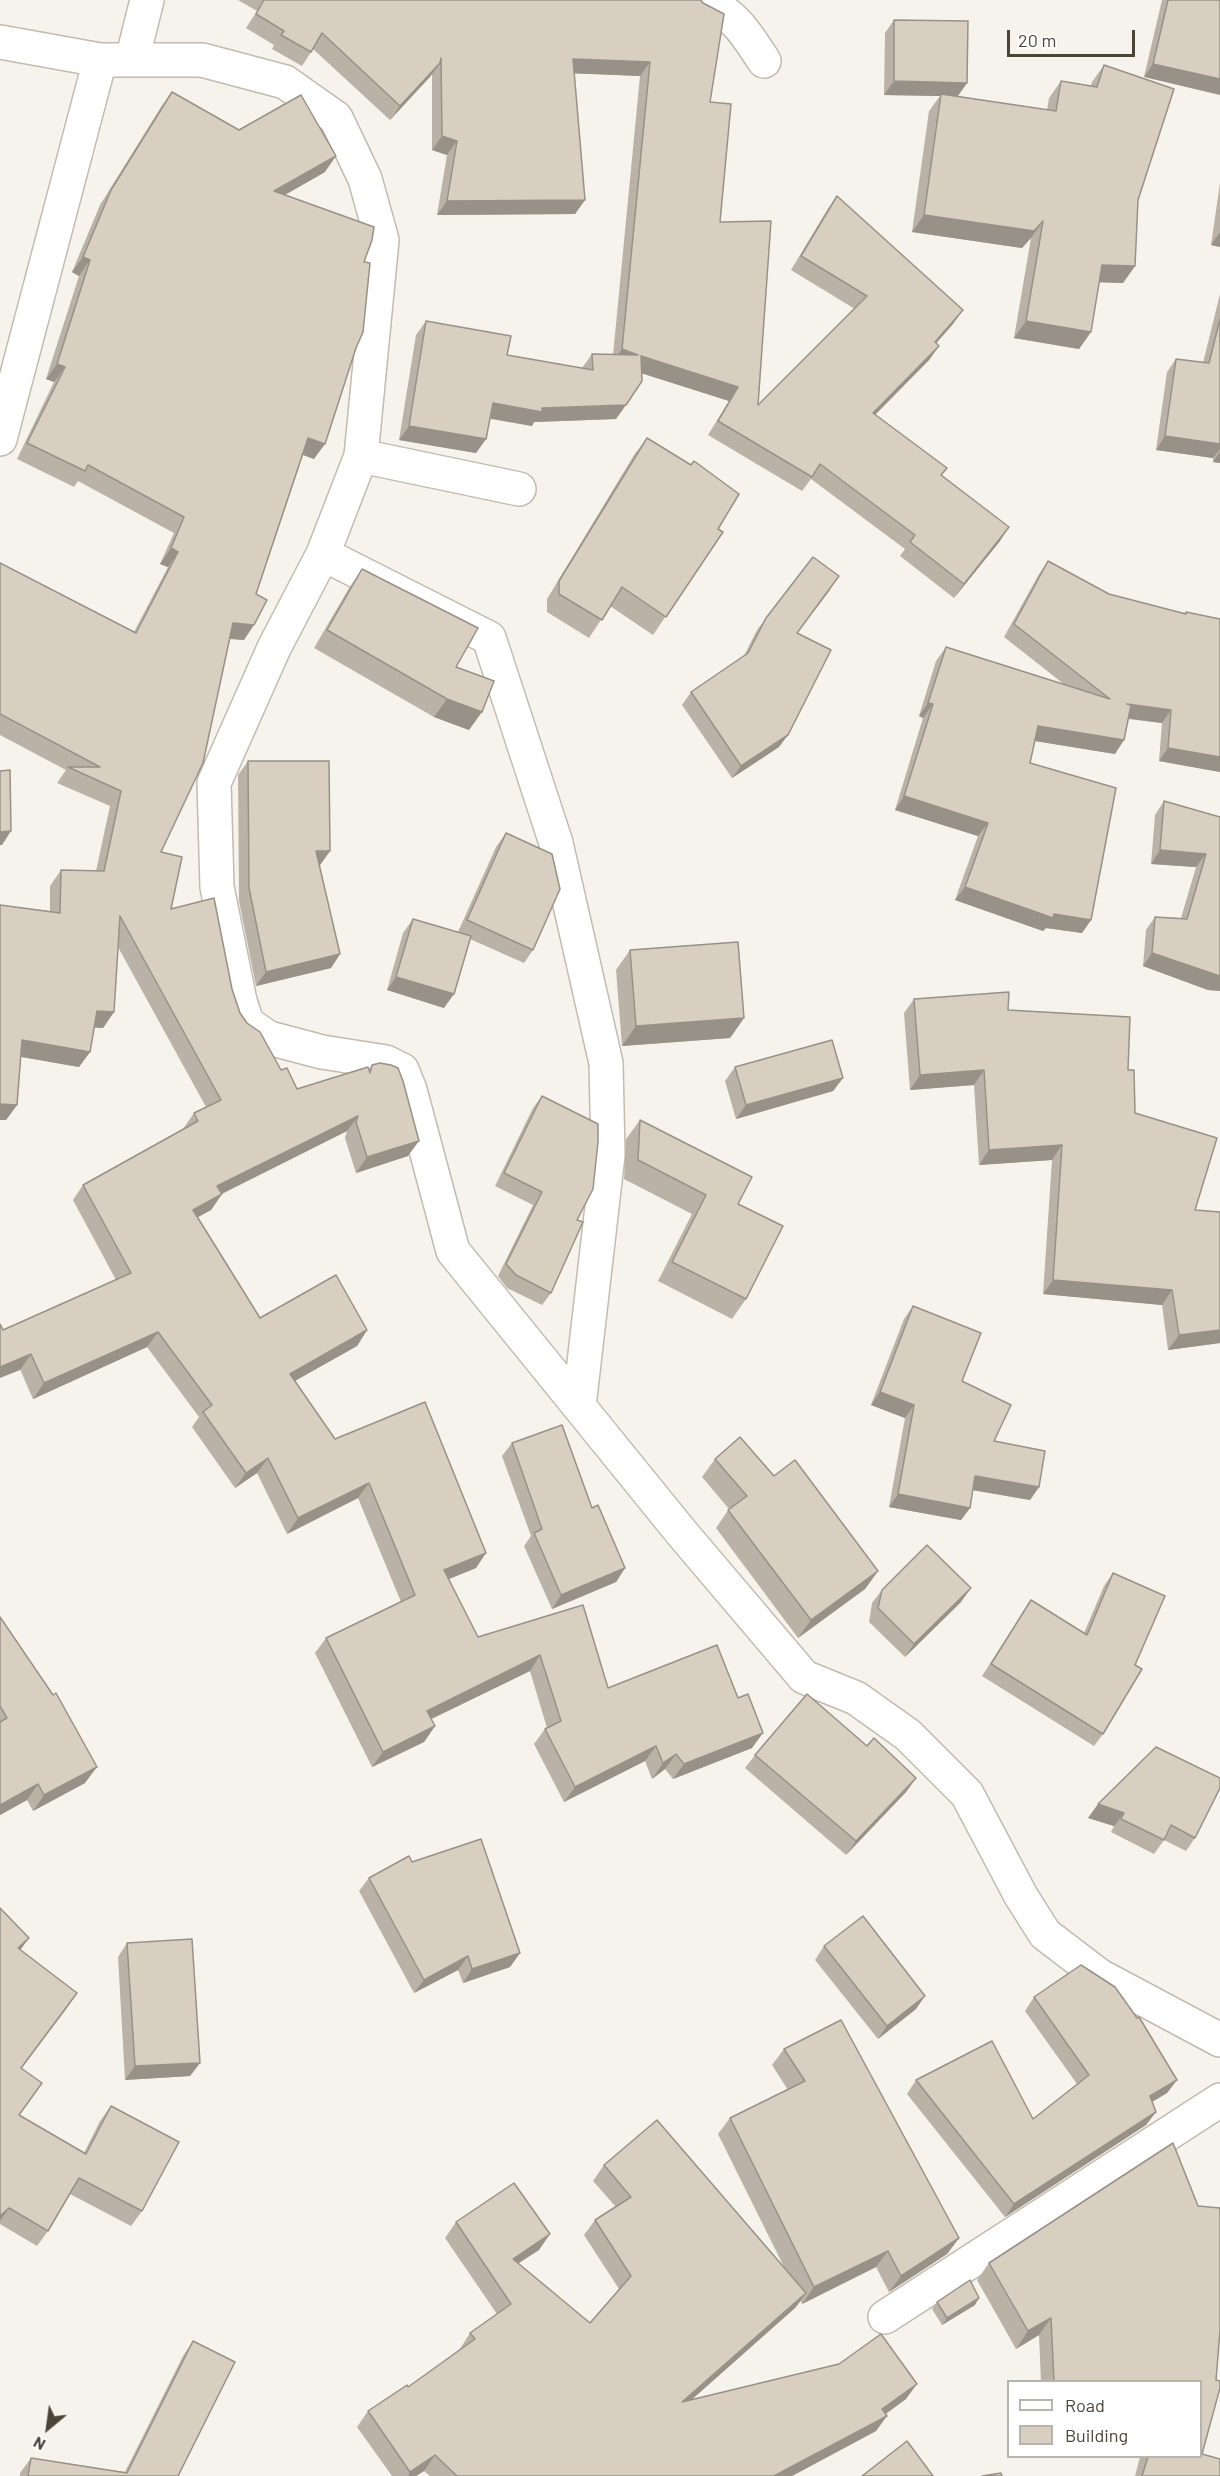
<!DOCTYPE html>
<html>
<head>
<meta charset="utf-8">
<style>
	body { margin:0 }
	#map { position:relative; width:1220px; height:2476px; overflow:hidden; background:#f6f3ec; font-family:Barlow,sans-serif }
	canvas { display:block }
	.legend { position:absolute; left:1007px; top:2380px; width:195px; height:78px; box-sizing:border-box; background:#fff; border:2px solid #b7b4b0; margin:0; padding:8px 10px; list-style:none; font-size:18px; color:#4b4439 }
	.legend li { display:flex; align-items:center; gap:12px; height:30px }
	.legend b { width:30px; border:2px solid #b7b4b0 }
	.north { position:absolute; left:18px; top:2398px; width:60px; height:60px; -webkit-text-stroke:4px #fff; paint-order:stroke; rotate:209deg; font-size:16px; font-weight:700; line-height:24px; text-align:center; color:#4b4439 }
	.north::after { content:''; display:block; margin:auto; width:21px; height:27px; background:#4b4439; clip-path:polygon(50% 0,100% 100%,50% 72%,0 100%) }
	.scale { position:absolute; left:1007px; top:30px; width:128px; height:27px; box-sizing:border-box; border:3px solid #4b4439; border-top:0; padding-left:8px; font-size:18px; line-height:21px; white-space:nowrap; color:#4b4439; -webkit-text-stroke:4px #fff; paint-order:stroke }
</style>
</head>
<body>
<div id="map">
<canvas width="1220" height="2476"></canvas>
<ul class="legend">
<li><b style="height:8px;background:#fff"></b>Road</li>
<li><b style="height:16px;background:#d8cfc1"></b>Building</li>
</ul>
<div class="north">N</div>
<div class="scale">20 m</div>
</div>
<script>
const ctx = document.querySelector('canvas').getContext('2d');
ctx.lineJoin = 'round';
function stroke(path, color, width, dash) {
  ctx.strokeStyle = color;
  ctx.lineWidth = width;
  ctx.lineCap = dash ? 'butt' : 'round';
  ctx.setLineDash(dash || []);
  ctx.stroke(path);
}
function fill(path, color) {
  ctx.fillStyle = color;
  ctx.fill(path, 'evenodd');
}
const street = new Path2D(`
	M702,0C735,14 745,32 764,61
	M0,42L100,60H202L285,82L336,118L365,179L382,240L361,456L323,554L274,648L214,783L217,887L240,1001L247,1023L269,1038L322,1052L386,1062L402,1070L410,1090L453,1251L681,1532L804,1677L856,1698L908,1735L967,1794L1021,1896L1045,1934L1100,1976L1220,2040
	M132,60L147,0
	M0,439L100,60
	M361,456L519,489
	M323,554L489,638L556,843L606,1063L608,1155L579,1406
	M885,2317L1220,2100`);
stroke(street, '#c2bbae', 36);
stroke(street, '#fff', 33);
fill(new Path2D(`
	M238,0H701L720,222L758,405L855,309L791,270L827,210L837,196L953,324L936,343L939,346L929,360L875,415L941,475L1000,541L954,598L900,556L905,549L811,479L802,491L708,435L729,401L642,373L616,419L534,422L532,426L490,419L486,439L476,453L399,440L416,335L426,321L507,355L582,368L592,354L613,355L640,76L574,73L585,200L575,214L437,215L447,155L432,150V74L390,120L313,49L302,66L272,49L274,45L246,28L257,11Z
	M1162,0H1220L1144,77Z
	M894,20L967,83L958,96L1047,110L1049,98L1061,81L1091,86L1092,82L1104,65L1138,200L1135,266L1123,283L1099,282L1091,332L1079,349L1014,338L1031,238L1022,248L912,232L929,111L940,96L884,95L885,33Z
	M172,92L239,130L325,172L284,195L364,262L356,348L314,459L303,455L256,594L244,640L229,639L161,852L171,909L232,989L240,1013L281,1070L297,1089L369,1069L372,1065L408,1156L356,1173L345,1138L347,1131L222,1194L211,1210L197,1217L260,1318L367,1330L357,1346L294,1381L335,1439L476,1568L449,1579L478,1637L583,1605L608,1688L752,1748L673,1779L665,1769L652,1779L645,1761L564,1802L534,1744L545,1729L547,1728L530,1671L431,1719L435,1726L424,1742L372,1767L315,1653L326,1638L401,1602L358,1498L287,1534L257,1473L235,1488L192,1427L199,1417L147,1347L33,1399L3,1330L116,1280L73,1200L83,1185L183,1129L194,1113L206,1107L118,947L114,1012L103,1028L94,1027L90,1052L79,1067L21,1057L17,1105L6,1120H0V905L50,911V886L61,870L96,871L110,806L57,783L66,770L0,735V563L134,632L168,567L160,564L174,533L78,481L74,487L17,459L54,382L46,379L79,276L72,272L100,205L161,107Z
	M1220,183V247L1211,245Z
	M1220,294V463L1213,462V458L1156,450L1167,372L1176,359L1203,363Z
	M647,438L718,529L723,532L653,635L610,606L589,638L547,612V599L634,455Z
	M1048,561L1109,594L1185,614L1186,612L1220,619V772L1159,761L1162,723L1128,719L1115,754L1035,741L1030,763L1091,920L1082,933L1046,928L1043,931L955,900L978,836L895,810L923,718L919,716L936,661L946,647L1065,685L1004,637L1039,574Z
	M362,569L456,667L469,730L434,717L314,648L349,588Z
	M831,589L797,633L779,747L732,778L682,705L691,692L744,656L757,630L766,618Z
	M248,761L330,851L320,865H319L340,954L331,968L256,986L239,901L238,775Z
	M1164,801L1220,817V991L1208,990L1143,966L1146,930L1155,917L1181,918L1196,867L1151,864L1155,815Z
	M506,833L533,950L524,963L470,939L444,1008L387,990L403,933L413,919L458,932L496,847Z
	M630,950L744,1018L730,1038L622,1046L616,970Z
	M914,999L1008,1010L1128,1070L1135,1113L1195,1210L1220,1343L1168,1350L1162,1305L1043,1294L1052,1160L979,1165L974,1085L910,1090L904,1013Z
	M735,1067L843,1078L833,1091L736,1119L725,1081Z
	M542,1096L577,1220L551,1293L542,1305L507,1288L498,1276L533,1205L495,1186L533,1108Z
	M640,1120L738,1204L746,1299L732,1319L658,1281L692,1214L624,1179L626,1139Z
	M913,1306L962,1381L994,1441L1039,1487L1030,1500L973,1490L970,1508L961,1520L889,1507L905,1418L871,1405L904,1319Z
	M512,1443L592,1508L625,1568L616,1582L552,1609L524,1546L531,1536L502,1456Z
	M715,1459L878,1571L865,1589L798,1638L716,1528L729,1509L702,1477Z
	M1113,1573L1103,1734L1094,1746L982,1676L1031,1600L1084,1633L1104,1586Z
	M882,1590L961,1602L905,1657L869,1622L872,1603Z
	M0,1617L85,1783L33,1811L27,1800L0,1815Z
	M867,1746L916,1778L906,1792L846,1855L745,1768L755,1755Z
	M1156,1747L1195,1838L1186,1851L1164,1840L1154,1854L1111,1832L1114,1826L1088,1818Z
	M412,1862L520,1953L510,1967L463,1983L458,1970L414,1993L359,1891L369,1878Z
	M0,1908L29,1938L20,1950L66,2009L22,2068L19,2115L84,2153L100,2121L111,2106L142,2211L131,2226L70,2194L48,2231L37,2246L0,2224Z
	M127,1943L200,2063L190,2076L125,2080L118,1957Z
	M824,1946L916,2009L878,2039L815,1960Z
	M1034,1997L1177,2080L1167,2093L1152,2102L1156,2112L1146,2125L1005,2217L907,2094L916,2080L1033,2119L1077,2084L1025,2011Z
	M784,2049L959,2238L947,2254L889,2292L876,2267L802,2304L801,2301L795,2308L691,2400L906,2399L886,2414L876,2431L792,2476H430L424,2471L416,2476H392L357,2427L368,2411L408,2387L460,2349L470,2333L497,2314L445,2238L456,2222L539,2250L518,2263L590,2323L619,2289L584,2235L595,2220L616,2207L593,2181L604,2165L784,2267L718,2134L730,2118L788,2090L772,2065Z
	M1173,2143L1198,2206L1220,2208V2331L1216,2380L1220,2381V2388L1202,2454L1220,2459V2476H1135L1140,2457H1200V2382H1041L1039,2335L1016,2349L977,2280L989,2263Z
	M937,2302L975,2305L942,2325L932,2309Z
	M193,2341L178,2476H20V2473L31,2458L125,2472L183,2356Z`), '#bab2a6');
fill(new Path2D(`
	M573,59L650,62L640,76L563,73Z
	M440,63L430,77L390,120L400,106Z
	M1153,64L1220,79V95L1144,77Z
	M894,81L967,83L957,97L941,94L940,96L884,95Z
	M442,136L457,141L447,155L432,150Z
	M336,156L325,172L264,207L274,191Z
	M585,200L575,214L437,215L447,201Z
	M924,215L1043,221L1031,238L1022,248L912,232Z
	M1220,232V247L1211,245Z
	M83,257L90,260L79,276L72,272Z
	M1102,265L1135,266L1123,283L1090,282Z
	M963,310L953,324L925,356L935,342Z
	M1026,321L1091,332L1079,349L1014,338Z
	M939,346L929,360L863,427L873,413Z
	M622,349L638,355L612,363Z
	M641,356L738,387L729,401L631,370Z
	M57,364L65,367L54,382L46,379Z
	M493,403L542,408L626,405L616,419L534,422L532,426L483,417Z
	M409,426L486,439L476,453L399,440Z
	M1165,436L1220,444V449L1213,458L1156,450Z
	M308,438L325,444L314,459L298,453Z
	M1220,451V463L1213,462Z
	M1009,527L1000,541L954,598L964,584Z
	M171,548L178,552L168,567L160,564Z
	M233,623L254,625L244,640L222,638Z
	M447,699L482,712L469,730L434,717Z
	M928,703L933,704L923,718L919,716Z
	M1127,704L1171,710L1162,723L1117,717Z
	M1038,726L1124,740L1115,754L1029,740Z
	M788,735L779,747L732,778L741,766Z
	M1168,748L1220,757V772L1159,761Z
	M904,796L988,823L978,836L895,810Z
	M11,831L2,845H0V832Z
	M1160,850L1206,854L1196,867L1151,864Z
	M316,851H330L320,865H306Z
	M965,887L1054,914L1091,920L1082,933L1046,928L1043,931L955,900Z
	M1152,953L1220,976V991L1208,990L1143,966Z
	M340,954L331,968L256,986L266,972Z
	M396,977L454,994L444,1008L387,990Z
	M97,1011L114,1012L103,1028L86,1027Z
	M744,1018L730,1038L622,1046L636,1026Z
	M22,1040L90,1052L79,1067L11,1055Z
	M984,1070L974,1085L910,1090L920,1075Z
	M843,1078L833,1091L736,1119L746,1105Z
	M0,1104L17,1105L6,1120H0Z
	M358,1116L347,1131L207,1201L217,1186Z
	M419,1141L408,1156L356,1173L367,1157Z
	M1062,1145L1052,1160L979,1165L989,1150Z
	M222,1194L211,1210L182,1226L193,1210Z
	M1053,1280L1172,1290L1162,1305L1043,1294Z
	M367,1330L357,1346L279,1390L290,1374Z
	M1220,1330V1343L1168,1350L1179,1335Z
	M158,1332L147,1347L33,1399L44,1383Z
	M31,1354L20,1370L0,1378V1367Z
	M880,1392L914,1405L905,1418L871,1405Z
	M268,1458L257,1473L235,1488L246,1473Z
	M975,1476L1039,1487L1030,1500L966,1489Z
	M369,1483L358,1498L287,1534L298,1518Z
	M898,1494L970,1508L961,1520L889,1507Z
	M486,1553L476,1568L434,1585L444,1570Z
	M625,1568L616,1582L552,1609L561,1595Z
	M878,1571L865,1589L798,1638L811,1620Z
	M971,1588L961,1602L905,1657L914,1644Z
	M540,1655L530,1671L417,1726L427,1711Z
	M435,1726L424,1742L372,1767L383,1752Z
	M763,1733L752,1748L673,1779L684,1764Z
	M656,1746L645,1761L564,1802L575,1787Z
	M676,1754L665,1769L652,1779L663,1763Z
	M97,1767L85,1783L33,1811L44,1795Z
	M916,1778L906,1792L846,1855L856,1841Z
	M38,1784L27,1800L0,1815V1805Z
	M1098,1804L1124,1813L1114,1826L1088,1818Z
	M29,1938L18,1953V1948Z
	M520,1953L510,1967L463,1983L472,1969Z
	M468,1956L458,1970L414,1993L424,1980Z
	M77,1993L66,2009L10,2083L21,2068Z
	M925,1996L916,2009L878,2039L887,2026Z
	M200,2063L190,2076L125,2080L135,2066Z
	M1177,2080L1167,2093L1140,2109L1150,2096Z
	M1156,2112L1146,2125L1005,2217L1014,2204Z
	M9,2208L0,2221V2216Z
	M550,2234L539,2250L502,2274L513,2259Z
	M959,2238L947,2254L889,2292L901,2276Z
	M888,2251L876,2267L802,2304L814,2287Z
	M806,2293L795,2308L671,2418L682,2402Z
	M979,2298L975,2305L942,2325L947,2318Z
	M1051,2318L1039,2335L1016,2349L1028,2331Z
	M917,2384L906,2399L871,2424L882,2409Z
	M887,2416L876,2431L792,2476H774Z
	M435,2455L424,2471L416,2476H408L410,2472Z`), '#979187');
const building = new Path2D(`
	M264,0H701L703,3L724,14L710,102L731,104L720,222L771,221L758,405L867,296L801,256L837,196L963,310L935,342L939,346L873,413L947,468L941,475L1009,527L964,584L910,542L915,535L820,464L812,477L718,421L738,387L641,356L642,381L626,405L542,408V412L493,403L486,439L409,426L426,321L511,336L507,355L593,370L592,354L638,355L622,349L650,62L573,59L585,200L447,201L457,141L442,136L441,58L440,63L400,106L322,33L311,52L281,35L284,31L256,14Z
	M1168,0H1220V79L1153,64Z
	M894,20L968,21L967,83L894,81Z
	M1104,65L1174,89L1138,200L1135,266L1102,265L1091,332L1026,321L1043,221L1034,231L924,215L941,94L1056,111L1061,81L1097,87Z
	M172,92L239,130L301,95L336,156L274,191L374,227L372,240L364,262L370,263L363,332L356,348L325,444L308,438L256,594L267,600L254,625L233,623L203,763L161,852L182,857L171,909L214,898L232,989L240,1013L247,1023L260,1032L281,1070L287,1068L297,1089L368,1067L370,1073L372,1065L380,1063L391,1065L398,1068L403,1081L419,1141L367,1157L356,1122L358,1116L217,1186L222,1194L193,1210L260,1318L336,1275L367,1330L290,1374L335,1439L425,1402L486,1553L444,1570L478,1637L583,1605L608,1688L717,1645L738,1698L748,1694L763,1733L684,1764L676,1754L663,1763L656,1746L575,1787L545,1729L561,1721L540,1655L427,1711L435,1726L383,1752L326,1638L415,1595L369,1483L298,1518L268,1458L246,1473L203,1412L212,1405L158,1332L44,1383L31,1354L0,1367V1324L3,1330L131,1273L83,1185L198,1121L194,1113L221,1100L120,916L114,1012L97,1011L90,1052L22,1040L17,1105L0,1104V905L60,913L61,870L104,871L121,791L68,767H100L0,714V563L136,633L178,552L171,548L184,517L88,465L85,471L27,443L65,367L57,364L90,260L83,257L111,190Z
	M1220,319V444L1165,436L1176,359L1209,363Z
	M647,438L691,465L694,461L739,494L718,529L723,532L666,617L622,587L602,620L559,594V581Z
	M813,557L839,576L797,633L831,650L788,735L741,766L691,692L748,653L766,618Z
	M1048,561L1109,594L1186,614V612L1220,619V757L1168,748L1171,710L1127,704L1131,705L1124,740L1038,726L1030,763L1116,788L1091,920L1054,914L1053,918L965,887L988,823L904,796L933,704L928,703L946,647L1110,699L1014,624Z
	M362,569L478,628L456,667L494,681L482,712L447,699L327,630Z
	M248,761H329L330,851H316L340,954L266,972L249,888Z
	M10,770L11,831L0,832V771Z
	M1164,801L1220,817V976L1152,953L1155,917L1187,919L1206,854L1160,850Z
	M506,833L552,854L560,889L533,950L467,920Z
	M413,919L471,936L454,994L396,977Z
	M738,942L744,1018L636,1026L630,950Z
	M1009,992L1008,1010L1130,1017L1128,1070H1134L1135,1113L1217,1138L1195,1210L1220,1212V1330L1179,1335L1172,1290L1053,1280L1062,1145L989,1150L984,1070L920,1075L914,999Z
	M832,1040L843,1078L746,1105L735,1067Z
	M542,1096L598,1124V1142L593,1189L577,1220L583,1222L551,1293L516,1275L506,1264L542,1192L504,1173Z
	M640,1120L752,1177L738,1204L783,1226L746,1299L672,1262L706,1195L638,1160Z
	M913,1306L981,1333L962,1381L1011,1405L994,1441L1045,1451L1039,1487L975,1476L970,1508L898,1494L914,1405L880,1392Z
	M562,1425L592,1508L598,1505L625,1568L561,1595L534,1533L542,1529L512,1443Z
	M740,1437L774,1476L795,1460L878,1571L811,1620L728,1510L747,1496L715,1459Z
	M927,1545L971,1588L914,1644L878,1608L882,1590Z
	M1113,1573L1165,1596L1135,1665L1142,1669L1103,1734L991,1664L1031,1600L1087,1635Z
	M0,1617L53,1695L56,1693L97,1767L44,1795L38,1784L0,1805V1722L7,1718L0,1706Z
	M807,1694L867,1746L874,1738L916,1778L856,1841L755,1755Z
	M1156,1747L1220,1778V1788L1195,1838L1171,1825L1164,1840L1121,1819L1124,1813L1098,1804Z
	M481,1839L520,1953L472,1969L468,1956L424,1980L369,1878L409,1856L412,1862Z
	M0,1908L29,1938L18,1948L77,1993L21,2068L42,2083L19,2115L86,2154L111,2106L179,2142L142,2211L79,2178L48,2231L9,2208L0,2216Z
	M863,1916L925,1996L887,2026L824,1946Z
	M192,1939L200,2063L135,2066L127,1943Z
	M1081,1965L1115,1987L1137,2018L1139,2017L1177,2080L1150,2096L1156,2112L1014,2204L916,2080L992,2041L1033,2119L1089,2075L1034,1997Z
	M841,2020L959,2238L901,2276L888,2251L814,2287L730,2118L805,2081L784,2049Z
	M657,2120L806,2293L682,2402L839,2364L881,2334L917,2384L882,2409L887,2416L774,2476H457L435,2455L410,2472L368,2411L407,2385L408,2387L475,2339L470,2333L511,2304L456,2222L514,2183L550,2234L513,2259L590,2323L631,2276L595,2220L631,2197L604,2165Z
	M1173,2143L1198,2206L1220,2208V2331L1216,2380L1220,2381V2388L1202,2454L1220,2459V2476H1142L1148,2457H1200V2382H1054L1051,2318L1028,2331L989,2263Z
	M970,2280L979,2298L947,2318L937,2302Z
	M193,2341L235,2362L178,2476H28L31,2458L127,2473Z
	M907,2441L933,2476H862Z
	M1001,2473L1002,2476H982Z`);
fill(building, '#d8cfc1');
stroke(building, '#979187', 1.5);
</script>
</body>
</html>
